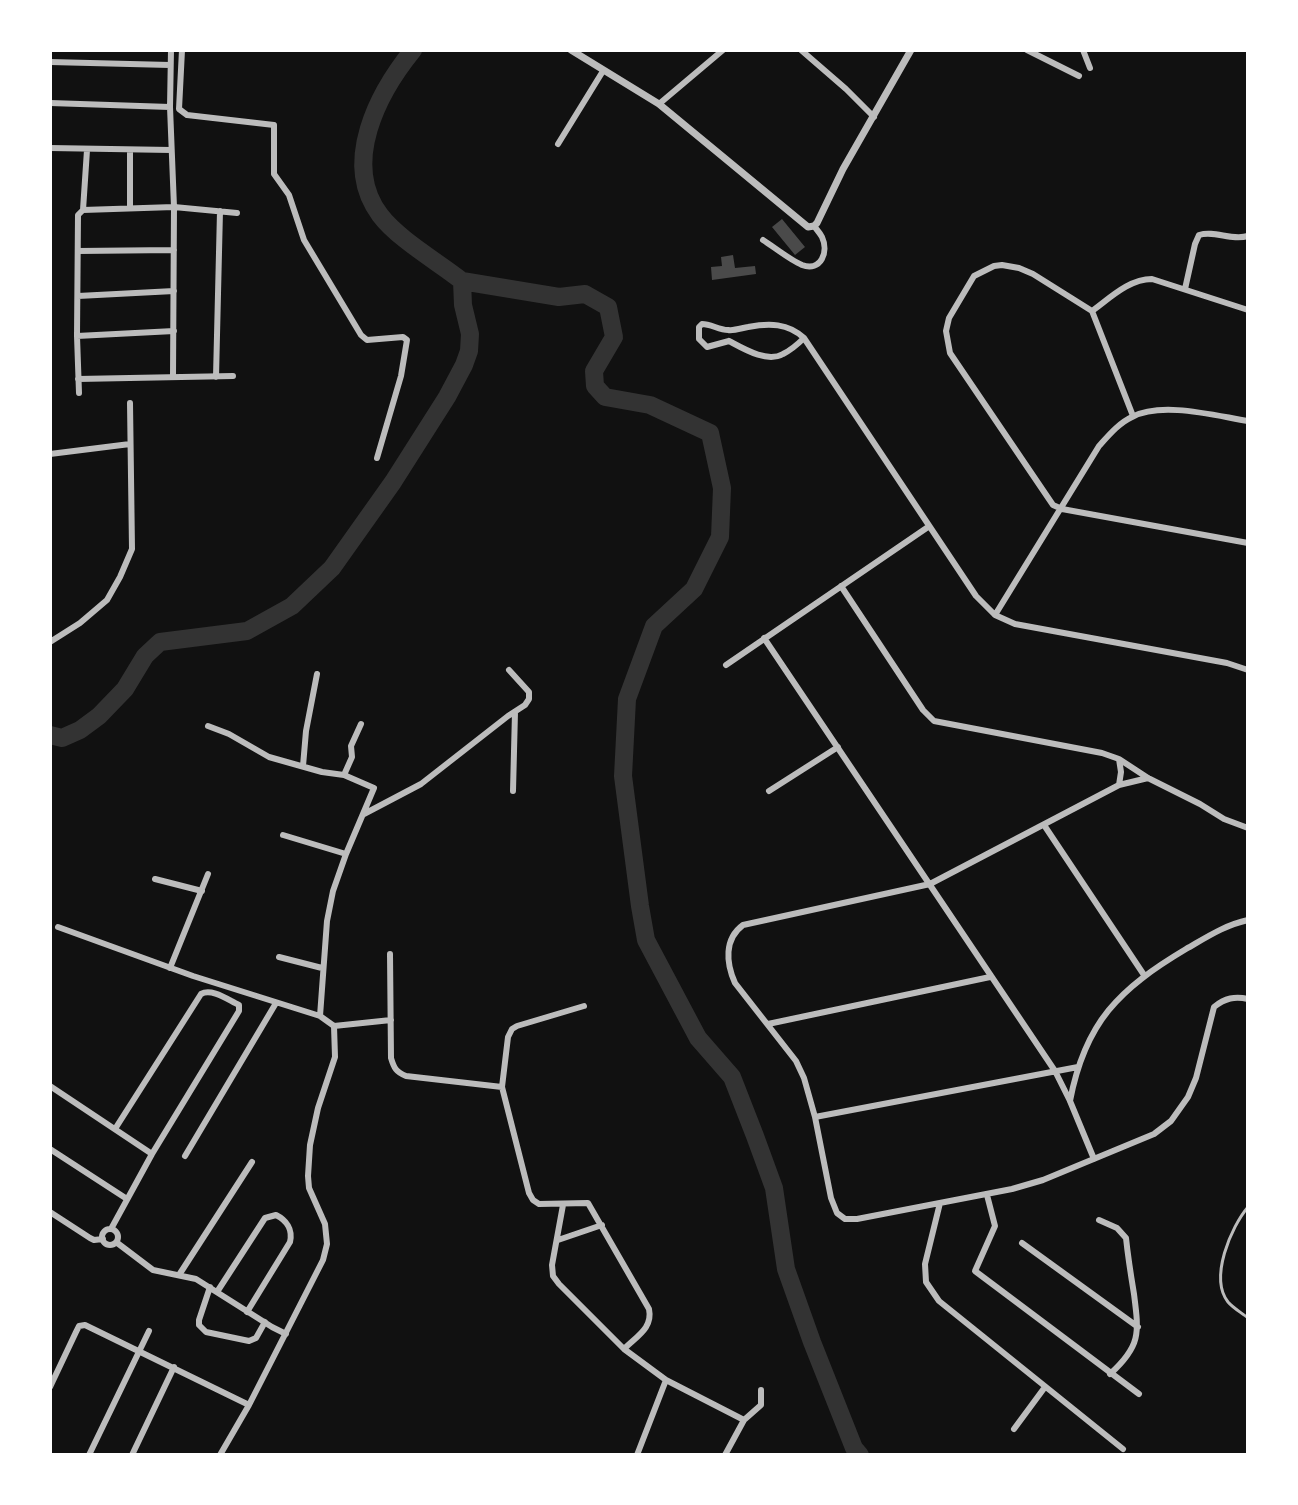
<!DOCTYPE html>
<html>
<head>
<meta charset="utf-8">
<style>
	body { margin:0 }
	#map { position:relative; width:1298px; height:1505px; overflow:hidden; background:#111; font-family:"Noto Sans",sans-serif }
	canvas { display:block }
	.frame { position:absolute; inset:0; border:52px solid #fff; pointer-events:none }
</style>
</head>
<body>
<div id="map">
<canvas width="1298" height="1505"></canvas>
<div class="frame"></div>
</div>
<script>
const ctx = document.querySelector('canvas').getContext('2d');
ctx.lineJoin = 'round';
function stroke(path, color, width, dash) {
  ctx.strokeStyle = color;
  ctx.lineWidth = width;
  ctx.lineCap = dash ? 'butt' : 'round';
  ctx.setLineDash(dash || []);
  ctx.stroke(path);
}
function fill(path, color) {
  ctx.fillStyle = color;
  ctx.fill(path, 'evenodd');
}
stroke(new Path2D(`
	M462,281L559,297L585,294L608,307L614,337L594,371L595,386L605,397L650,405L710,433L722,488L720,537L694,589L654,626L627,699L623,776L640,906L646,940L698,1038L732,1077L755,1136L774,1188L786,1269L812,1342L854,1448L860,1455
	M50,735L62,738L80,730L99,716L125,689L145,656L160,642L247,631L292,606L332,568L393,482L447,397L464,365L469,351L470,334L463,305L462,281C438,262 398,239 380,215C341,163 378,93 413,50`), '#333', 18);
fill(new Path2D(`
	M782,219L805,247L795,255L772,227Z
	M733,255L735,268L755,266L756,274L712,280L711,267L722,266L721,257Z`), '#4a4a4a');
stroke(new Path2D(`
	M1248,1207C1231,1227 1209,1278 1228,1302C1233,1308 1242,1313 1248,1318`), '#bcbcbc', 3);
stroke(new Path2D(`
	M171,50L170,107L174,207L173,376
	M182,50L179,109L187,115L274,125V174L289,195L304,240L361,335L367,340L403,337L407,340L401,376L377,458
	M801,50L846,89L874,117
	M1027,50L1079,76
	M1083,50L1090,68
	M50,62L170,65
	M50,103L170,107
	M659,104L723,50
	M558,144L603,71
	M50,148L171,150
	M130,150V208
	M83,210L174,207L237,213
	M763,240C774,247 790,260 802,265C821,272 829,252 822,237C820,233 817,230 814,226
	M78,251L174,250
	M1185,289L1195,244L1199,235C1215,230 1231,241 1248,236
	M78,296L174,291
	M1092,311C1110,298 1129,279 1152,279L1248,310
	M77,336L174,331
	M729,341L707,347L699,339V327L702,324C711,324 719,330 728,330C734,331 742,328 748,327C769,323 788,323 804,338L976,596L995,615L1015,624L1227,663L1248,670
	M729,341C744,349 767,363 783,354C791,350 798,344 804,338
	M216,377L220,211
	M78,379L233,376
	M79,393L77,336L78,215L83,210L87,150
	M1133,416L1092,311L1033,274L1019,268L1002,265L994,266L974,276L949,318L946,331L950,353L1053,505L1062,509L1248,543
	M50,454L130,444
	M841,586L923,710L934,721L1102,753L1119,759L1148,778L1200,804L1224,819L1248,828
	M995,615L1099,446C1109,435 1119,423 1132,417C1162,401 1216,416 1248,421
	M764,638L1055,1071L1070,1101L1094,1159
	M50,642L80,623L107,600L120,577L132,549L130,403
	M726,665L928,527
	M208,726L229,734L269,757L322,772L344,775L374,788L346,854L333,891L327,921L320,1016
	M1119,759L1121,772L1119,785
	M303,766L306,731L317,674
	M344,775L352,757L351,746L361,724
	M1148,778L1119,785L930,884L743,925C724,939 726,963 735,983L796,1061L804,1078L815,1117L831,1198L837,1213L845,1219H857L1012,1189L1043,1180L1154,1134L1171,1121L1188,1097L1196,1078L1214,1007C1225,998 1235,996 1248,999
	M513,791L515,712
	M769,791L838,747
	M364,814L421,784L508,716L525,705L529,699V692L509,670
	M1044,825L1144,975
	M283,835L346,854
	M155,879L202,891
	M58,927L193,976L320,1016L334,1026L391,1020
	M390,954L391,1058C394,1068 396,1072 406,1076L502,1087
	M279,957L322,968
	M170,968L208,874
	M584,1006L517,1026L512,1029L508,1037L502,1087L529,1193L533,1200L539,1204L588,1203L649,1309C653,1328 637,1336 624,1349
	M768,1024L990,977
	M50,1086L152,1154
	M1070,1101C1085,1022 1119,989 1186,949C1207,937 1225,925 1248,920
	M815,1117L1078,1067
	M50,1149L127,1199
	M185,1156L276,1003
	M987,1195L995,1226L975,1271L1139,1394
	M940,1203L925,1264L926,1282L939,1301L1123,1449
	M563,1205L552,1265L553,1276L559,1284L624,1349L666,1380L744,1420
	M50,1212L90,1238L94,1240L103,1239
	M1099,1220L1117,1228L1126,1238C1128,1257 1131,1276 1134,1294C1139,1333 1141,1346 1110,1374
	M111,1229L152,1154L239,1011V1005C228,1000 212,988 201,994L115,1129
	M102 1237a8 8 0 1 1 16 0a8 8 0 1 1-16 0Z
	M558,1240L602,1225
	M116,1242L153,1270L196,1279L272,1327L286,1334
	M1022,1243L1138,1327
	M179,1275L252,1162
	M210,1287L199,1320V1325L206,1332L249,1341L256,1338L265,1322
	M217,1292L265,1218L276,1215C286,1220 293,1229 290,1242L247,1312
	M50,1387L76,1332L79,1326L85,1325L249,1405
	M1014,1429L1045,1387
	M89,1455L149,1331
	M132,1455L174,1367
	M220,1455L249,1405L323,1260L327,1244L325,1224L309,1188L308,1176L310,1145L318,1108L335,1057L334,1026
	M637,1455L666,1380
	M725,1455L744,1420L761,1405V1390`), '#bcbcbc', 6);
stroke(new Path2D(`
	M571,50L659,104L808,227L814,226L817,223L843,169L911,50`), '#bcbcbc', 7);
</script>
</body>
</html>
